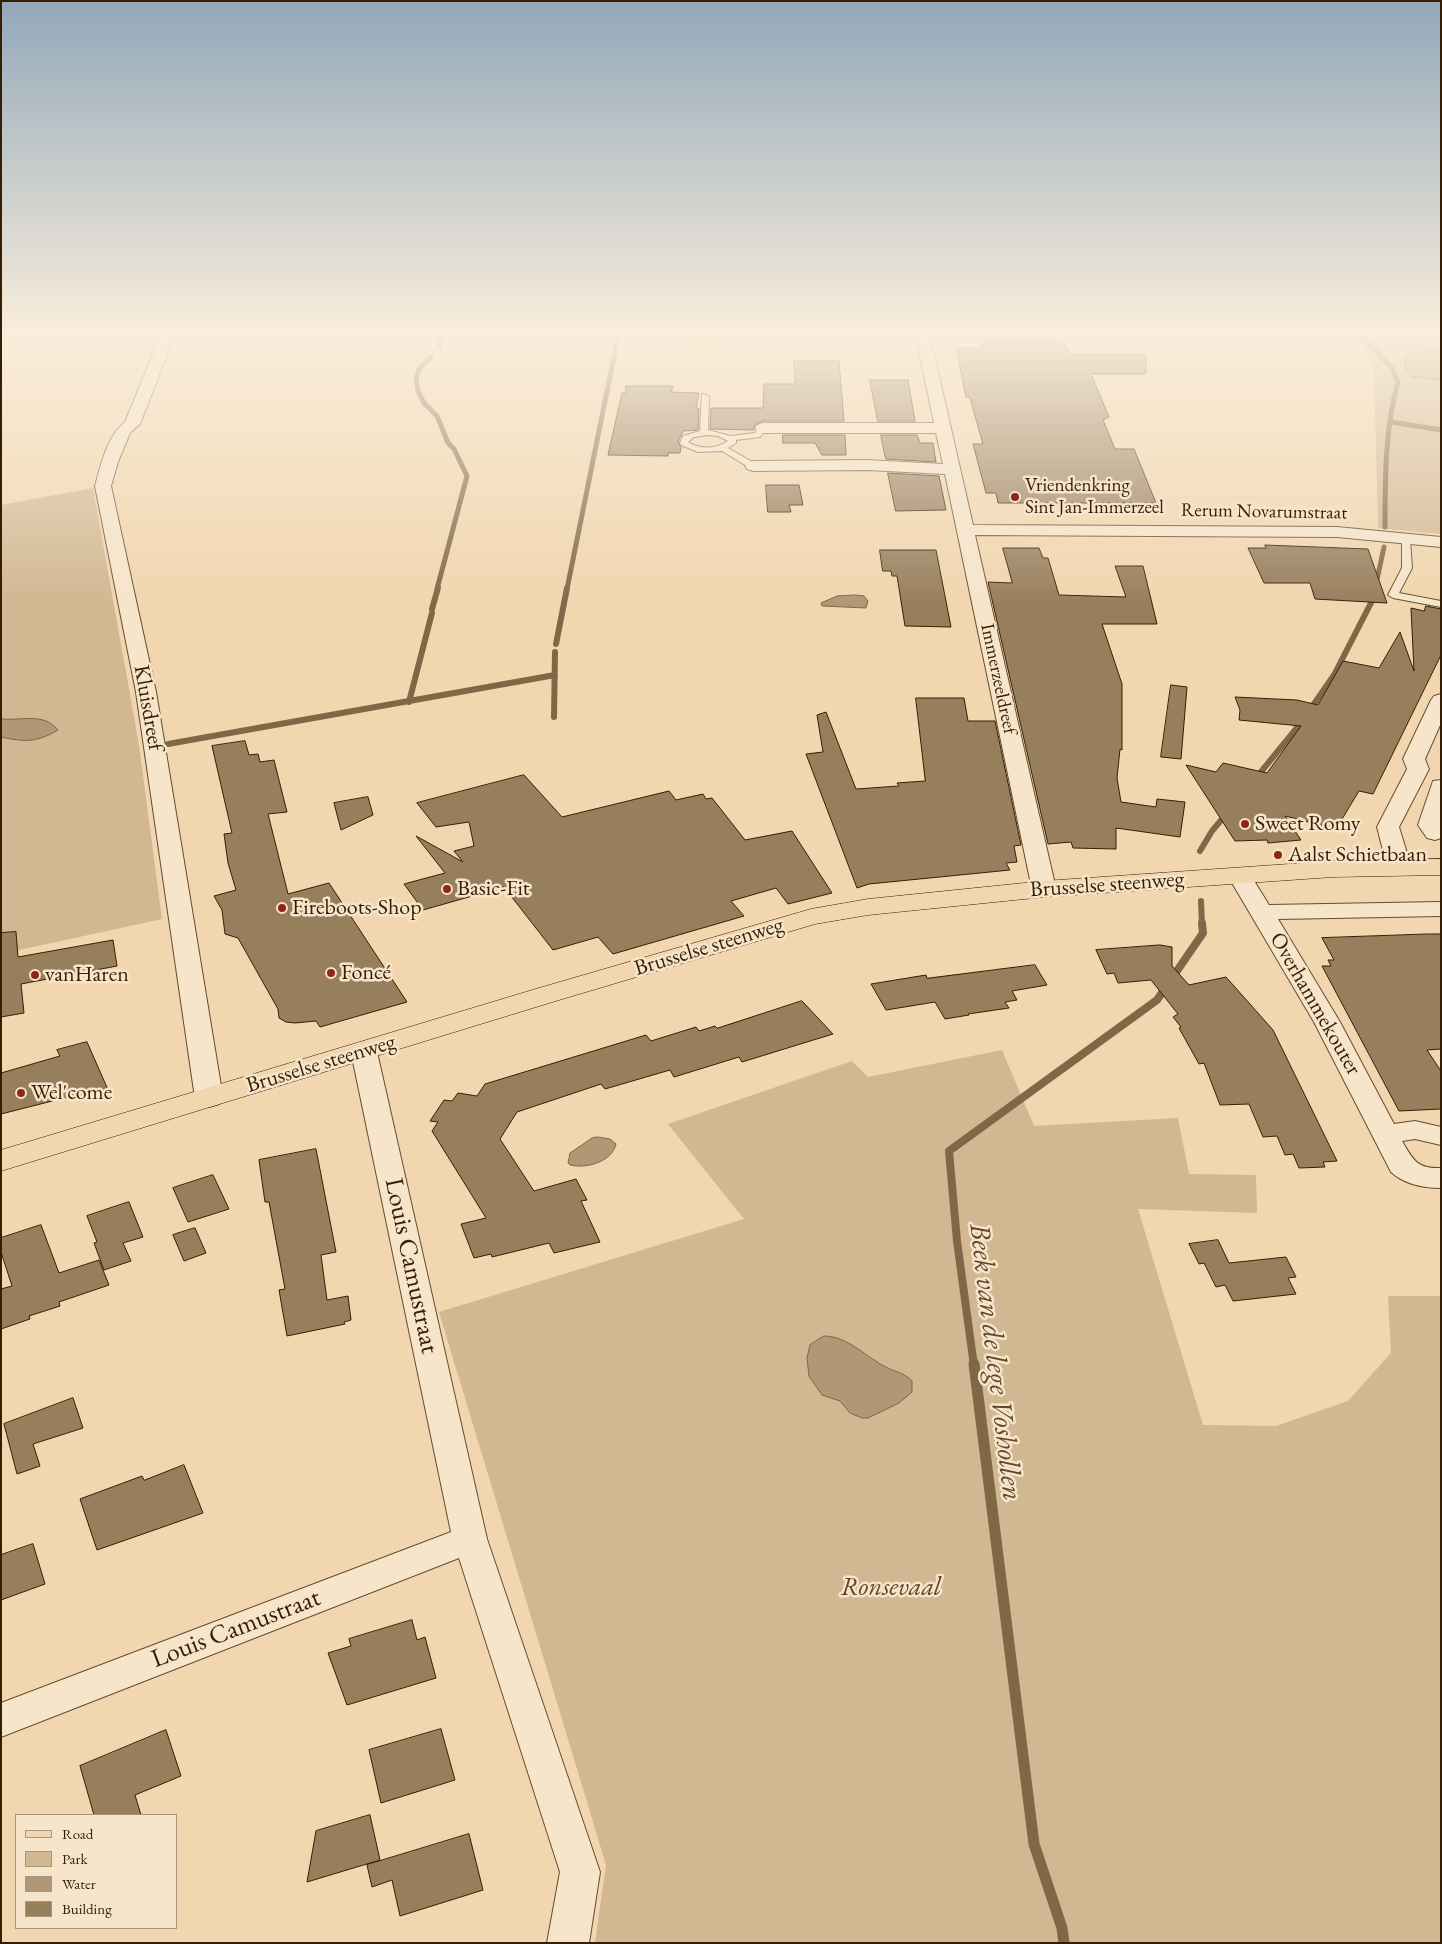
<!DOCTYPE html>
<html>
<head>
<meta charset="utf-8">
<style>
	body { margin:0 }
	#map { position:relative; width:1442px; height:1944px; overflow:hidden; background:#f1d6af; font-family:"EB Garamond",serif }
	canvas { display:block }
	.frame { position:absolute; inset:0; border:2px solid #361e04; pointer-events:none }
	.legend { position:absolute; left:15px; top:1814px; width:162px; height:115px; box-sizing:border-box; background:#f6e4cb; border:1px solid #a9957b; margin:0; padding:6px 9px; list-style:none; font-size:15px; color:#361e04 }
	.legend li { display:flex; align-items:center; gap:10px; height:25px }
	.legend b { width:25px; border:1px solid #a9957b }
</style>
</head>
<body>
<div id="map">
<canvas width="1442" height="1944"></canvas>
<div class="frame"></div>
<ul class="legend">
<li><b style="height:6px;background:#f1d6af"></b>Road</li>
<li><b style="height:14px;background:#d1b792"></b>Park</li>
<li><b style="height:14px;background:#b19775"></b>Water</li>
<li><b style="height:14px;background:#977e5d"></b>Building</li>
</ul>
</div>
<script>
const ctx = document.querySelector('canvas').getContext('2d');
ctx.lineJoin = 'round';
function fill(path, color) {
  ctx.fillStyle = color;
  ctx.fill(path, 'evenodd');
}
function stroke(path, color, width, dash) {
  ctx.strokeStyle = color;
  ctx.lineWidth = width;
  ctx.lineCap = dash ? 'butt' : 'round';
  ctx.setLineDash(dash || []);
  ctx.stroke(path);
}
function write(font, color, halo, rows, align = 'center') {
  ctx.font = font + ' "EB Garamond",serif';
  ctx.lineWidth = 5;
  ctx.setLineDash([]);
  ctx.textBaseline = 'middle';
  ctx.strokeStyle = halo;
  ctx.fillStyle = color;
  for (const [text, x, y, turn = 0] of rows) {
    ctx.save();
    ctx.translate(x, y);
    ctx.rotate((+turn || 0) * Math.PI / 180);
    ctx.textAlign = isNaN(turn) ? turn : align;
    if (halo) ctx.strokeText(text, 0, 0);
    ctx.fillText(text, 0, 0);
    ctx.restore();
  }
}
fill(new Path2D(`
	M1349,332H1441V534L1378,528L1374,369L1356,338Z
	M93,488L139,745L162,919L1,954V505Z
	M1002,1050L1034,1126L1178,1118L1189,1174L1256,1175L1257,1213L1138,1209L1203,1425L1276,1426L1348,1401L1391,1353L1388,1296H1441V1943H595L606,1865L439,1312L744,1219L668,1124L852,1061L868,1077Z`), '#d1b792');
const water = new Path2D(`
	M742,332L729,341L679,337L667,333Z
	M1434,351L1441,352V380L1412,377L1405,370V358L1411,353Z
	M856,595L864,596L868,601L866,608L822,606L821,603L837,596Z
	M1,719C21,721 44,712 58,730C36,743 25,742 1,737Z
	M598,1137L610,1139L616,1144C612,1162 586,1169 570,1165L568,1163L570,1153L592,1138Z
	M824,1336C849,1336 866,1358 888,1368C898,1373 903,1372 912,1381V1392L899,1403L868,1418H862L850,1413L840,1401L822,1395L809,1376L807,1358L810,1345Z`);
fill(water, '#b19775');
stroke(water, '#806748', 1);
stroke(new Path2D(`
	M1358,332L1391,367L1398,382C1385,428 1385,479 1385,527
	M439,338V347
	M431,357L419,369L416,378L418,391L424,403L437,416L448,443L454,449L467,476L437,589
	M1391,422L1441,430
	M567,589L619,332
	M1375,589L1384,547`), '#806748', 5);
stroke(new Path2D(`
	M432,609L438,588
	M556,644L567,588
	M409,702L432,613
	M554,717L555,652
	M168,744L555,675
	M1256,778L1300,724L1334,675L1373,599L1375,588
	M1200,851L1212,831L1228,812
	M1201,901L1202,925`), '#806748', 6);
stroke(new Path2D(`
	M974,1366L957,1241L949,1151L1157,1000L1203,933L1202,923`), '#806748', 8);
stroke(new Path2D(`
	M974,1364L1034,1844L1062,1928L1064,1943`), '#806748', 11);
const building = new Path2D(`
	M976,332H1051L1054,340H1064L1070,355H1146V374H1091L1109,417L1103,420L1115,449H1134L1156,503H998L996,493H986L973,444H983L970,398L966,397L956,348H982Z
	M794,361H839L844,421H763L755,424L754,430L710,429L711,408H763L764,384H795Z
	M870,380H908L915,421H878Z
	M626,386H673L671,392L699,393L696,408H699L698,430L683,431L678,442L681,447L680,453H668V456L608,455L622,393H626Z
	M783,435H845L846,455H822L815,443H783Z
	M881,435H917L920,443H933L936,462L886,459Z
	M888,473L939,476L946,510L896,511Z
	M766,485H799L803,505H789L791,512H768Z
	M1265,545L1368,549L1387,603L1315,599L1310,583H1264L1248,548H1266Z
	M1003,548H1039L1043,558H1048L1059,595L1126,597L1115,566H1143L1157,624H1102L1122,684V750L1120,749L1117,778L1121,802L1156,807L1157,799L1185,802L1180,837L1116,828V849L1073,848L1071,842L1048,844L988,582L1012,583Z
	M880,550H936L951,627L905,626L897,576H892L891,571H883Z
	M1426,606L1441,609V655L1373,794L1359,791L1336,829L1285,816L1301,840L1268,843L1267,840L1235,841L1186,765L1216,772L1223,763L1267,773L1301,726L1239,720L1240,710L1235,697L1297,700L1318,705L1343,661L1379,668L1400,632L1414,671L1411,608L1424,611Z
	M1171,685L1187,687L1181,759L1161,757Z
	M916,698H964L968,721H995L1021,845L1014,846L1017,862L1006,863L1010,870L869,884L857,888L806,754L823,752L817,715L826,712L856,789L899,786L897,783L925,781Z
	M245,741L249,755L258,754L260,762L274,760L287,812L268,814L288,894L329,883L407,1002L320,1027L316,1021L295,1023L286,1022L279,1018L278,1009L238,938L225,934L222,910L214,896L236,890L228,863L224,834L232,833L212,746Z
	M524,775L562,817L669,791L676,800L703,794L706,799L712,798L745,840L792,831L832,893L788,904L776,888L731,901L744,916L613,954L598,937L553,950L504,887L423,910L404,884L445,873L416,836L463,862L454,851L474,846L469,822L436,827L417,803Z
	M368,797L373,815L341,830L334,803Z
	M16,932L18,957L113,940L117,966L21,984L24,1013L1,1017V933Z
	M1427,934H1441V1049L1427,1050L1441,1071V1109L1399,1111L1322,966H1331L1328,960H1334L1322,938Z
	M1160,945L1172,947V966L1189,985L1226,977L1273,1030L1337,1161L1323,1162L1325,1167L1299,1168L1293,1154L1285,1155L1277,1136L1263,1137L1249,1104L1220,1105L1204,1063L1199,1064L1179,1028L1181,1027L1173,1017L1178,1014L1151,980L1118,983L1114,973L1107,974L1096,950Z
	M1035,965L1047,985L1012,991L1017,1000L1005,1002L1009,1008L968,1014L969,1015L945,1019L935,1002L886,1010L871,984L926,975L927,978Z
	M802,1001L833,1034L742,1062L739,1057L674,1077L670,1070L605,1089L601,1084L517,1112L500,1139L534,1191L576,1179L587,1200L581,1201L600,1242L554,1253L549,1243L492,1257L491,1254L474,1258L461,1224L486,1218L432,1131L438,1122L430,1121L444,1100L452,1101L458,1093L477,1096L485,1084L646,1035L651,1041L696,1027L699,1031L715,1026L717,1028Z
	M87,1042L109,1092L79,1101L76,1095L1,1114V1073L60,1056L57,1050Z
	M316,1149L336,1252L321,1255L327,1300L348,1296L351,1320L344,1322L345,1324L287,1336L279,1290L285,1289L269,1202H265L259,1160Z
	M213,1175L229,1209L188,1222L173,1188Z
	M129,1202L143,1237L123,1243L131,1261L104,1270L94,1243L97,1242L87,1216Z
	M41,1225L59,1273L99,1260L109,1285L59,1302L60,1306L29,1316L30,1319L1,1329V1289L12,1286L1,1252V1238Z
	M195,1228L206,1253L184,1261L173,1235Z
	M1218,1240L1229,1263L1286,1257L1296,1277L1288,1278L1296,1294L1233,1301L1225,1285L1216,1287L1204,1263L1199,1264L1189,1244Z
	M73,1398L83,1428L33,1444L40,1466L17,1474L4,1424Z
	M184,1465L203,1513L97,1550L80,1499L142,1476L144,1480Z
	M33,1544L45,1584L1,1600V1555Z
	M412,1620L417,1640L425,1637L436,1678L347,1705L328,1653L351,1646L349,1639Z
	M441,1729L455,1780L381,1803L369,1750Z
	M166,1730L181,1776L135,1795L141,1815H94L80,1766Z
	M370,1815L380,1860L307,1882L316,1831Z
	M469,1834L483,1890L400,1916L392,1880L372,1887L367,1865Z`);
fill(building, '#977e5d');
stroke(building, '#361e04', 1);
const lane = new Path2D(`
	M702,394L709,396L708,430L731,436L755,433L760,426H766L767,428L760,437L736,440V443L728,448L756,464V468H750L722,451L698,452L681,445L680,443L683,436L700,431ZM708,435L718,436L728,441C716,449 701,450 688,442L694,437Z
	M1406,536L1410,539L1412,568L1399,593L1441,601V607L1393,598L1388,595L1402,568V539Z`);
const street = new Path2D(`
	M162,332H176L140,424L130,433L118,462L111,486L156,692L223,1098L219,1104L209,1107L199,1104L195,1098L136,692L95,486C101,465 107,436 125,422Z
	M915,332H929L973,525L1337,527L1441,537V547L1337,537L975,535L1056,889L1052,894L1044,896L1036,894L1032,889L945,474L867,470L753,471L747,469L745,466L747,463L753,461L867,460L943,464L936,433H763L757,431L755,428L757,425L763,423H934Z
	M1441,694V723L1425,759L1429,769L1399,827L1411,866L1407,871L1399,873L1391,871L1387,866L1377,827L1407,769L1403,759L1431,700L1434,696Z
	M1441,780V838L1435,840L1427,838L1418,825L1433,781Z
	M1240,869L1248,871L1269,905L1441,902V916L1278,919L1340,1022L1394,1124L1415,1121L1441,1127V1145L1415,1139L1402,1141C1413,1160 1417,1169 1441,1168V1188C1423,1188 1404,1184 1391,1172L1314,1022L1228,876L1232,871Z
	M364,1044L373,1046L377,1052L487,1539L600,1872L589,1943H547L560,1872L459,1558L1,1737V1703L451,1532L351,1052L355,1046Z`);
const primary = new Path2D(`
	M1441,859V875L1333,877L1044,897L868,915L815,924L559,1000L1,1171V1150L539,988L811,909L868,899L1044,881L1333,861Z`);
stroke(lane, '#654c2f', 2);
stroke(street, '#654c2f', 2);
stroke(primary, '#361e04', 1);
fill(lane, '#f6e4cb');
fill(street, '#f6e4cb');
fill(primary, '#f1d6af');
const sky = ctx.createLinearGradient(0, 0, 0, 605);
sky.addColorStop(0, '#92a8ba');
sky.addColorStop(0.55, '#f9eddb');
sky.addColorStop(1, '#f9eddb00');
ctx.fillStyle = sky;
ctx.fillRect(0, 0, 1442, 605);
for (const [x, y, r, color] of [
	[1015,497,5,"#8f2418"],
	[1245,824,5,"#8f2418"],
	[1278,855,5,"#8f2418"],
	[447,889,5,"#8f2418"],
	[282,908,5,"#8f2418"],
	[331,973,5,"#8f2418"],
	[35,975,5,"#8f2418"],
	[21,1093,5,"#8f2418"]
]) {
  const dot = new Path2D();
  dot.arc(x, y, r, 0, 2 * Math.PI);
  ctx.fillStyle = color;
  ctx.fill(dot);
  stroke(dot, '#f6e4cb', 2);
}
write('19px', '#361e04', '#f6e4cb', [
	["Vriendenkring",1025,486],
	["Sint Jan-Immerzeel",1025,508]
], 'left');
write('19px', '#361e04', '#f6e4cb', [
	["Rerum Novarumstraat",1264,512,1],
	["Immerzeeldreef",998,679,78]
]);
write('22px', '#361e04', '#f6e4cb', [
	["Kluisdreef",148,708,80],
	["Brusselse steenweg",1107,885,-4],
	["Brusselse steenweg",709,947,-17],
	["Overhammekouter",1315,1004,60],
	["Brusselse steenweg",321,1064,-17]
]);
write('22px', '#361e04', '#f6e4cb', [
	["Sweet Romy",1255,824],
	["Aalst Schietbaan",1288,855],
	["Basic-Fit",457,889],
	["Fireboots-Shop",292,908],
	["Foncé",341,973],
	["vanHaren",45,975],
	["Wel'come",31,1093]
], 'left');
write('26px', '#361e04', '#f6e4cb', [
	["Louis Camustraat",411,1266,78],
	["Louis Camustraat",236,1629,-21]
]);
write('italic 26px', '#5d4428', '#f6e4cb', [
	["Ronsevaal",891,1588]
]);
write('italic 29px', '#61482c', '#f6e4cb', [
	["Beek van de lege Voshollen",995,1362,83]
]);
</script>
</body>
</html>
